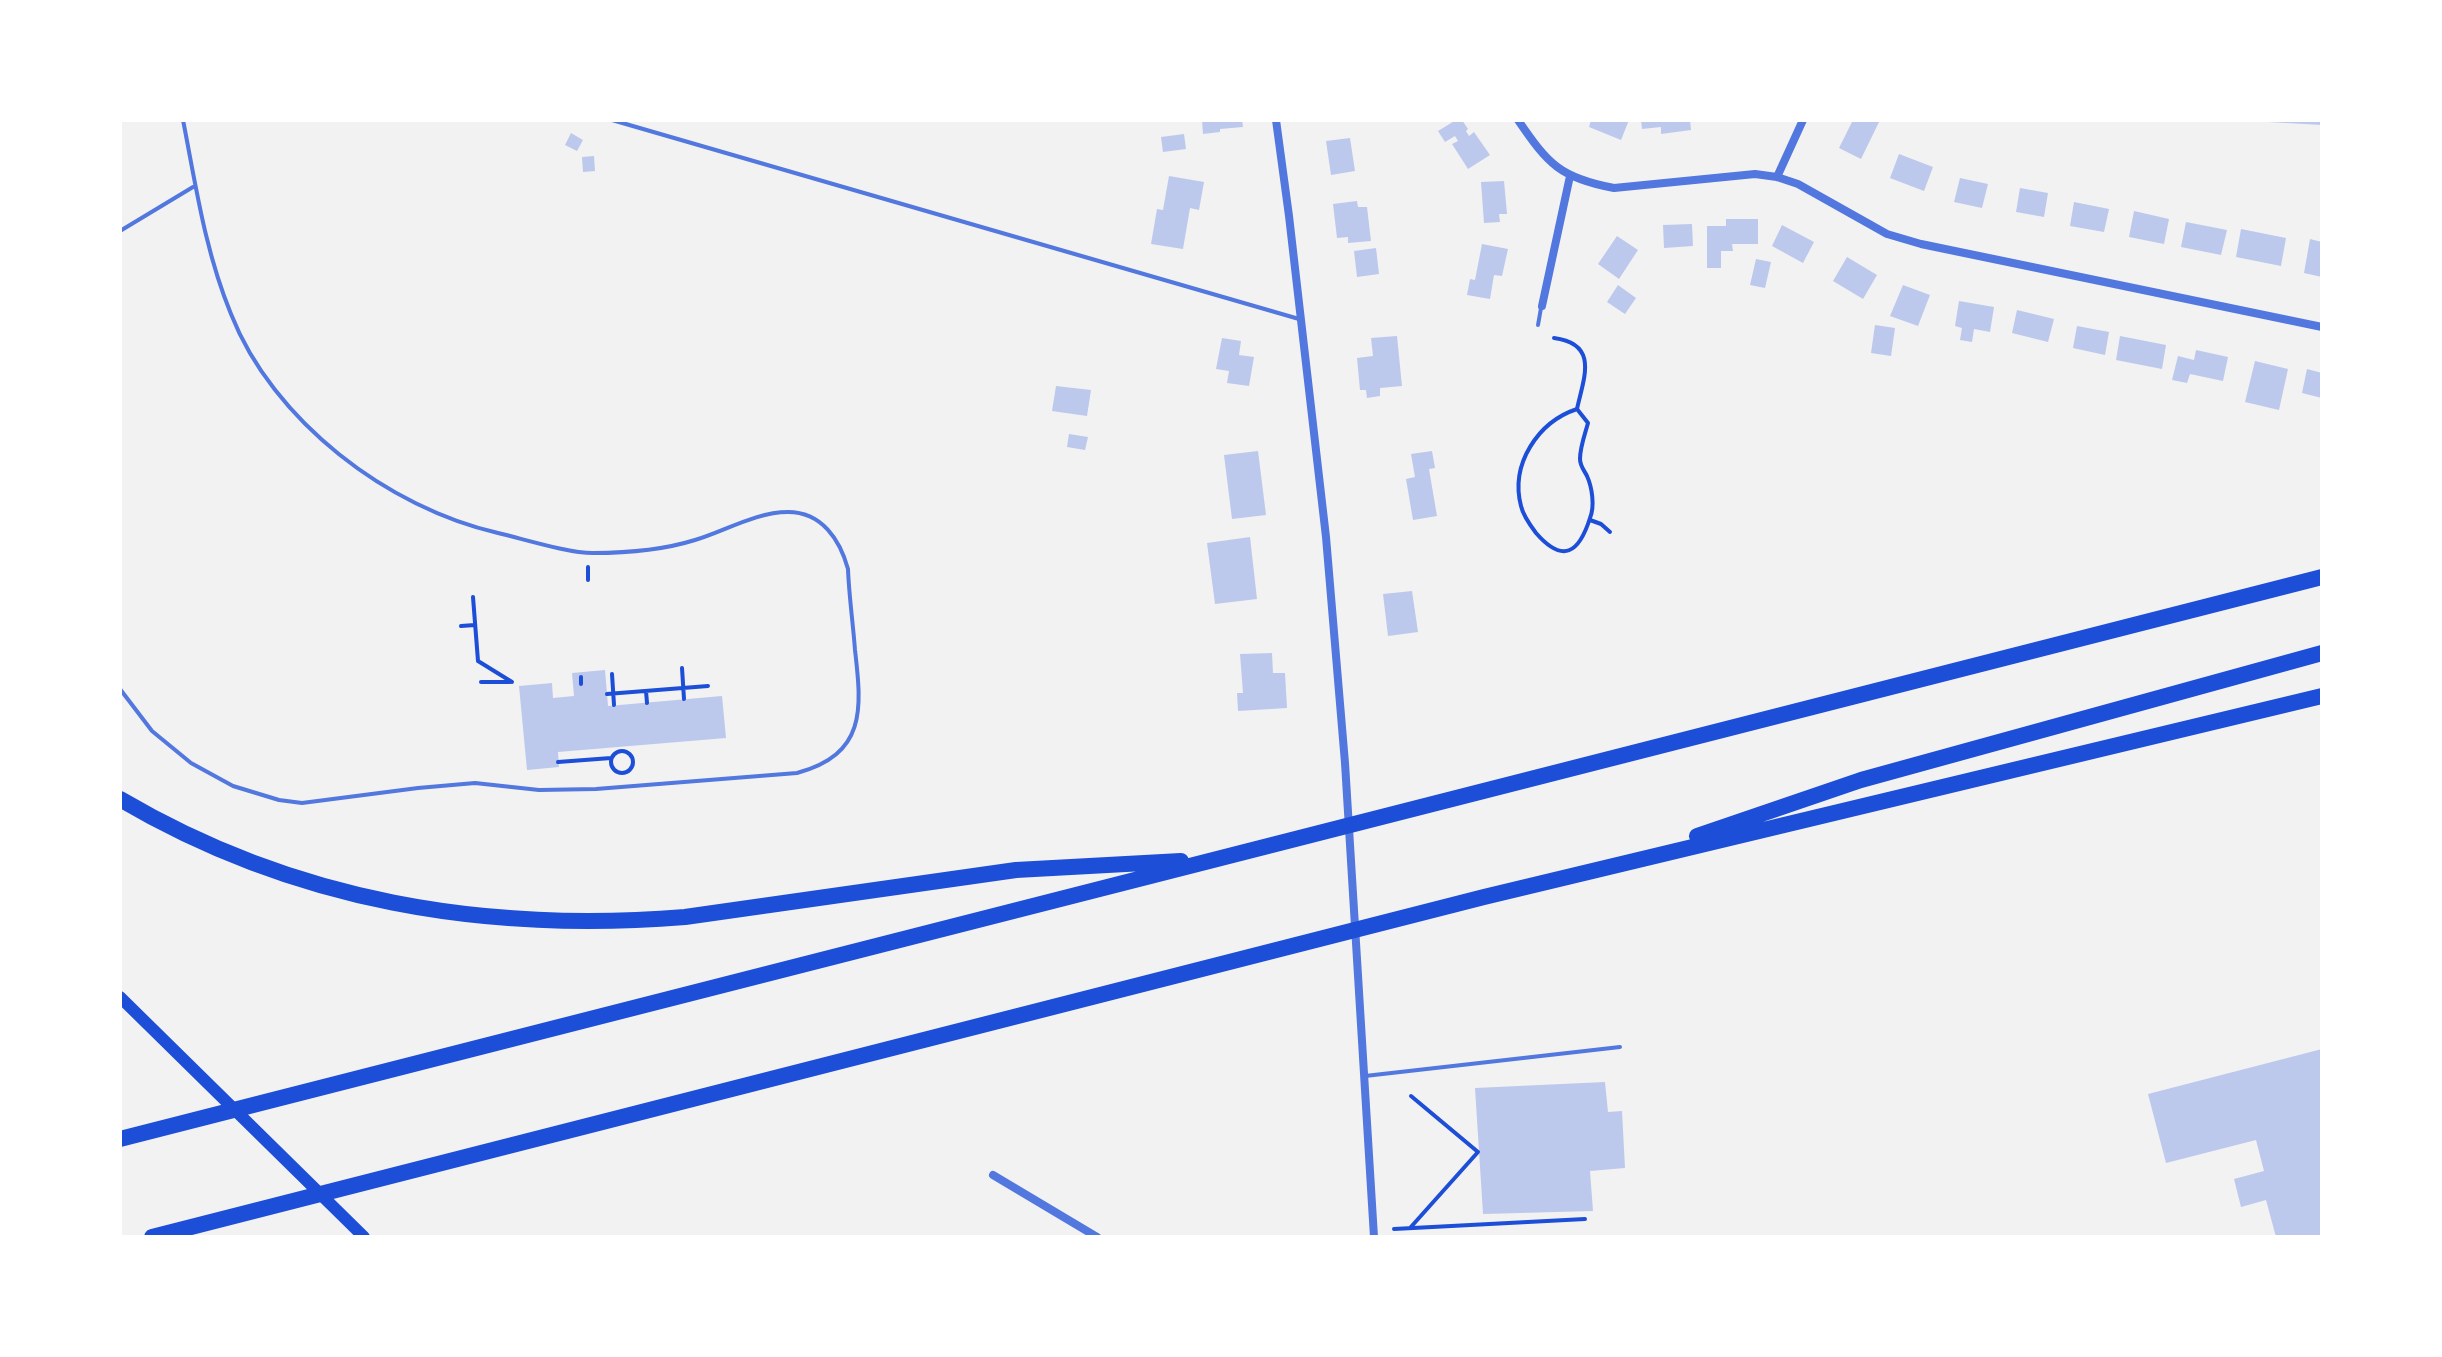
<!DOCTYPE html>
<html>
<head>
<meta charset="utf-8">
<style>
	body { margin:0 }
	#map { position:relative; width:2442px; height:1357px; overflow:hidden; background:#f2f2f2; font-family:Signika,sans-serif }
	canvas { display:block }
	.frame { position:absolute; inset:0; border:122px solid #fff; pointer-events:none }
</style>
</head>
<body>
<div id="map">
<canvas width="2442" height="1357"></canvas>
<div class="frame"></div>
</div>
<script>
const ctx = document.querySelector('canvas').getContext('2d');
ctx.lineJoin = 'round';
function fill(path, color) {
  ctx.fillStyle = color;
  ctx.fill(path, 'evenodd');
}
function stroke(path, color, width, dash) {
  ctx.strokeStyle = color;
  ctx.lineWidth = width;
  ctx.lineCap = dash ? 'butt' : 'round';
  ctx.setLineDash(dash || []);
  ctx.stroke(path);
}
fill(new Path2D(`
	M1202,120H1242L1243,127L1220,129V132L1203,134Z
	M1456,120H1462L1468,129L1466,131L1469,136L1474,132L1490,155L1468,169L1452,144L1458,141L1455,136L1445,142L1438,131Z
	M1591,120H1629L1621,140L1589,127Z
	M1641,120H1690L1691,130L1661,134V127L1642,129Z
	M1853,120H1880L1861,159L1839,148Z
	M2268,120H2322V125L2268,122Z
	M571,133L583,140L577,151L565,145Z
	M1184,134L1186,149L1163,152L1161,137Z
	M1350,138L1355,171L1331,175L1326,141Z
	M1899,154L1933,167L1924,191L1890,178Z
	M594,156L595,171L583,172L582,157Z
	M1169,176L1204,182L1199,210L1190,208L1183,249L1151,244L1157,209L1163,210Z
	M1960,178L1988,184L1982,208L1954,202Z
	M1504,181L1507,214H1499L1500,222L1484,223L1481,182Z
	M2020,188L2048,193L2044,217L2016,212Z
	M1357,201L1358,207H1367L1371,241L1348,243V237L1337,238L1333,204Z
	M2074,202L2109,209L2104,232L2070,226Z
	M2134,211L2169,219L2164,244L2129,237Z
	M1726,219H1758V244H1732L1733,251H1721V268H1707V226H1726Z
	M2186,222L2227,230L2221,255L2181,247Z
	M1692,224L1693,246L1664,248L1663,225Z
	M1782,225L1814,242L1803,263L1772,246Z
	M2241,229L2286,238L2281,266L2236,257Z
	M1617,236L1638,250L1619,279L1598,264Z
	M2310,239L2322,242V277L2304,273Z
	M1482,244L1508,249L1502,276L1494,275L1490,299L1467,295L1470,279L1475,280Z
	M1376,248L1379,274L1357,277L1354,251Z
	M1847,257L1877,275L1863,299L1833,281Z
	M1756,259L1771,262L1765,288L1750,285Z
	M1618,285L1636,298L1625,314L1607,302Z
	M1903,285L1930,295L1918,326L1890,316Z
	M1959,301L1994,307L1990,332L1974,329L1972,342L1960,340L1962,328L1955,326Z
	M2017,310L2054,319L2048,342L2012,333Z
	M1875,325L1895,328L1891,356L1871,353Z
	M2077,326L2109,332L2105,355L2073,348Z
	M1397,336L1402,386L1380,388V396L1367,398L1366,390H1360L1357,358L1373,356L1371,338Z
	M2120,336L2166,345L2162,369L2116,360Z
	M1222,338L1241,341L1239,355L1254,357L1249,386L1227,383L1229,371L1216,369Z
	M2196,350L2228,357L2223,381L2190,374L2187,383L2172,380L2178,356L2194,360Z
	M2255,361L2288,369L2279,410L2245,402Z
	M2307,369L2322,373V398L2302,393Z
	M1056,386L1091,390L1087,416L1052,411Z
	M1069,434L1088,437L1085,450L1067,447Z
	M1258,451L1266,515L1232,519L1224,455Z
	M1432,451L1435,468L1429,469L1437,516L1413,520L1406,479L1415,477L1411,454Z
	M1250,537L1257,599L1215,604L1207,543Z
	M1412,591L1418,632L1388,636L1383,594Z
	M1272,653L1273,673H1285L1287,708L1238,711L1237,693H1243L1240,654Z
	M605,670L608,706L722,696L726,738L558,752L559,767L527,770L519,686L552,683L553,698L574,696L572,673Z
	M2322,1049V1237H2276L2266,1200L2241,1207L2234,1179L2264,1171L2256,1140L2166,1163L2148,1094Z
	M1605,1082L1608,1112L1622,1111L1625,1168L1590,1171L1593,1211L1483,1214L1475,1088Z`), '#bdc9ec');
stroke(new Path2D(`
	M1554,338C1599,344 1584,377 1577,409L1588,423C1585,434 1580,447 1580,459C1580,466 1584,470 1587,476C1592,487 1595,506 1590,518C1579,553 1563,564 1536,533C1530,525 1523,515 1521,506C1510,464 1538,422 1577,409
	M1590,520L1601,524L1610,532
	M588,567V580
	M473,597L478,661L512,682
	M461,626L475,625
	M682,668L684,699
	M612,674L614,705
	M581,677V684
	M481,682H510
	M646,691L647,703
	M607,694L708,686
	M611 762a11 11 0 1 1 22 0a11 11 0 1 1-22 0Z
	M558,762L611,758
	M1410,1228L1478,1152L1411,1096
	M1394,1229L1585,1219`), '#1d4ed8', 4);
stroke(new Path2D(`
	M612,120L1299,319
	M120,231L193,187
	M1538,325L1541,308
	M120,689L152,731L191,763L233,786L279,800L302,803L418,788L475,783L539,790L596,789L797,773C866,754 862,710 855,650C853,623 849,596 848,569C840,540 822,512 788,512C756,512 725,531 695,540C663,550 626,553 593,553C568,553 524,539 498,533C388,508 273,421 231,314C205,251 196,186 183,120
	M1365,1076L1620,1047`), '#5277de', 4);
stroke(new Path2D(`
	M1276,120L1289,216L1326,537L1345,763L1374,1237
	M1518,120C1548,164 1560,178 1614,188L1755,174L1777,177L1798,184L1887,234L1921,244L2322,327
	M1777,177L1803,120
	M1542,306L1570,176
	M993,1175L1097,1237`), '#5277de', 8);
stroke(new Path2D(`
	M120,997L364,1237`), '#1d4ed8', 12);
stroke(new Path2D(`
	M120,799C295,902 485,933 685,917L1016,870L1181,861
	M1697,836L1861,780L2322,653
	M120,1139L2322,577
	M152,1237L1484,897L2322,696`), '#1d4ed8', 16);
</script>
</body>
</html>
